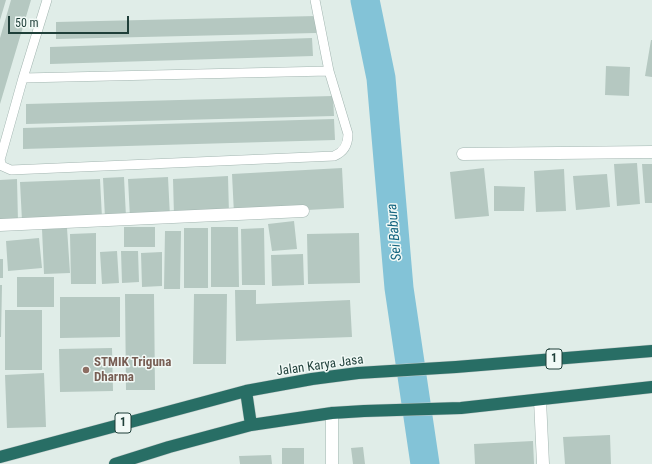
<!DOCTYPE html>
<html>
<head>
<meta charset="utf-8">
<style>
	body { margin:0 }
	#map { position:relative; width:652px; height:464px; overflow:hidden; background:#e0ede8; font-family:"Roboto Condensed",sans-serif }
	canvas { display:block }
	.scale { position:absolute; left:8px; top:16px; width:121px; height:18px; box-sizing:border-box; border:2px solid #1f3f39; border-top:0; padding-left:5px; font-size:12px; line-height:14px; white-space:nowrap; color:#1f3f39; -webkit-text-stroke:3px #f1f9f6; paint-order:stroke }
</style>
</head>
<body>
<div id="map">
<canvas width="652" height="464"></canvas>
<div class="scale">50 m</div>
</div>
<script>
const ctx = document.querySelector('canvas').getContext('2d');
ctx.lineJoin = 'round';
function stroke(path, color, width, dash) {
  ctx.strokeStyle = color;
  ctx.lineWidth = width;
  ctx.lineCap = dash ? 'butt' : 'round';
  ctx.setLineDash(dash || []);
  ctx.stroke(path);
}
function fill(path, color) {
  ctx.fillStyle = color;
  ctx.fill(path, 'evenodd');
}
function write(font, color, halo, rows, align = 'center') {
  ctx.font = font + ' "Roboto Condensed",sans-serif';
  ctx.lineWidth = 3;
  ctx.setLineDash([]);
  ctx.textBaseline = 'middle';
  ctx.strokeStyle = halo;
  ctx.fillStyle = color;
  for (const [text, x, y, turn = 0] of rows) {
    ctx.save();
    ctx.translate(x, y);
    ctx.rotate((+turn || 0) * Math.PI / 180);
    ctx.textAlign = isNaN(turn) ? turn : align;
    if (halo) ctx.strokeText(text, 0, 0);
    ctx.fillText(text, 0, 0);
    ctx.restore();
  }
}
stroke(new Path2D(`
	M365,0L381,78L399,288L425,464`), '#83c3d7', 29);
fill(new Path2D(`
	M0,0H6L0,20Z
	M11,0H31L0,104V38Z
	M316,16V33L56,39V22Z
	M312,38L313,56L50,64V47Z
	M651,40H652V77L645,76Z
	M606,66L630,67L629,96L605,95Z
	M333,96L334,116L26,124V104Z
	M334,119L335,140L23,149V128Z
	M637,163L640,204L617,206L614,164Z
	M642,164H652V203H645Z
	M342,168L344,208L234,214L232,174Z
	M484,168L489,216L455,219L450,172Z
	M564,169L566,211L536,212L534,171Z
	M607,174L610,207L576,210L573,176Z
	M228,176L229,214L174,216L173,179Z
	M124,177L126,217L105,218L103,178Z
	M168,177L170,217L130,218L128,179Z
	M17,179L18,222L0,223V180Z
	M100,179L102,218L22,221L20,182Z
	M494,186L525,187L524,211H494Z
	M294,221L297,249L272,251L268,224Z
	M124,227H155V247H124Z
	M211,227H238L239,287H211Z
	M67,228L70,273L44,274L42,229Z
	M184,228H208V288H184Z
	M264,228L265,285H242L241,229Z
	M165,231H181L180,289H164Z
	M96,233V284H71L70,234Z
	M359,233L360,283L308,284L307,234Z
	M39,238L42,268L8,271L6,241Z
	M117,251L119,283L102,284L100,252Z
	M121,251H138L139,282L122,283Z
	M162,252V286L142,287L141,253Z
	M303,254L304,285L272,286L271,255Z
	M0,259H3V278H0Z
	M17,277H54V307H17Z
	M0,285H2L1,337H0Z
	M235,290H256V304L350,300L352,337L236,341Z
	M125,294H154L155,390H126Z
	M194,294H227L226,364H193Z
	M60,297H120V337L60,338Z
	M5,310H42V370H5Z
	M112,348L113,391L60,392L59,349Z
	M44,373L46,427L7,428L5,375Z
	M610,435L611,464H565L563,437Z
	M533,441L534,464H475L474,444Z
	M363,447L365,464H353L351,448Z
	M282,448H304V464H282Z
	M271,455L272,464H240L239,456Z`), '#b5c8c1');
const lane = new Path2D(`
	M47,0L23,78L0,160L2,166L11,170L334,156C344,152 348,145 348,134L329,71L315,0
	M23,78L329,71`);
const street = new Path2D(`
	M463,154L652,152
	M0,225L303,211
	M540,400L543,464
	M332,464V413`);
const highway = new Path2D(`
	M246,391L251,425
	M0,457L246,391L312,379L358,373L456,367L652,351
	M115,464L169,447L251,425L332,413L364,411L461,408L652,387`);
stroke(lane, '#a2b5b0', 10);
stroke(street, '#a2b5b0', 13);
stroke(highway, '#c0c9c8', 13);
stroke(lane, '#fff', 9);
stroke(street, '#fff', 12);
stroke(highway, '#286e65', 12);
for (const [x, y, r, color] of [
	[86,370,4,"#8d6e63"]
]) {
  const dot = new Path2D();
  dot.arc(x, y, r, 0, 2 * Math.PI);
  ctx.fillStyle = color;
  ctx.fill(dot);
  stroke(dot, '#f1f9f6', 1.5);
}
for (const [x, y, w] of [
	[554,359,16],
	[123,423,16]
]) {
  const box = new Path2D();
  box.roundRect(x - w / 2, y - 10, w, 20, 3);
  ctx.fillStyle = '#f1f9f6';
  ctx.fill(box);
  stroke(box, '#1f3f39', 1);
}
write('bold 12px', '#1f3f39', null, [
	["1",554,359],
	["1",123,423]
]);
write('bold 13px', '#785e54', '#f1f9f6', [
	["STMIK Triguna",94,363],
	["Dharma",94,378]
], 'left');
write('13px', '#1f3f39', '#f1f9f6', [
	["Jalan Karya Jasa",320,366,-8]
]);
write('italic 14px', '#146580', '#f1f9f6', [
	["Sei Babura",395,232,-95]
]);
</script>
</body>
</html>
